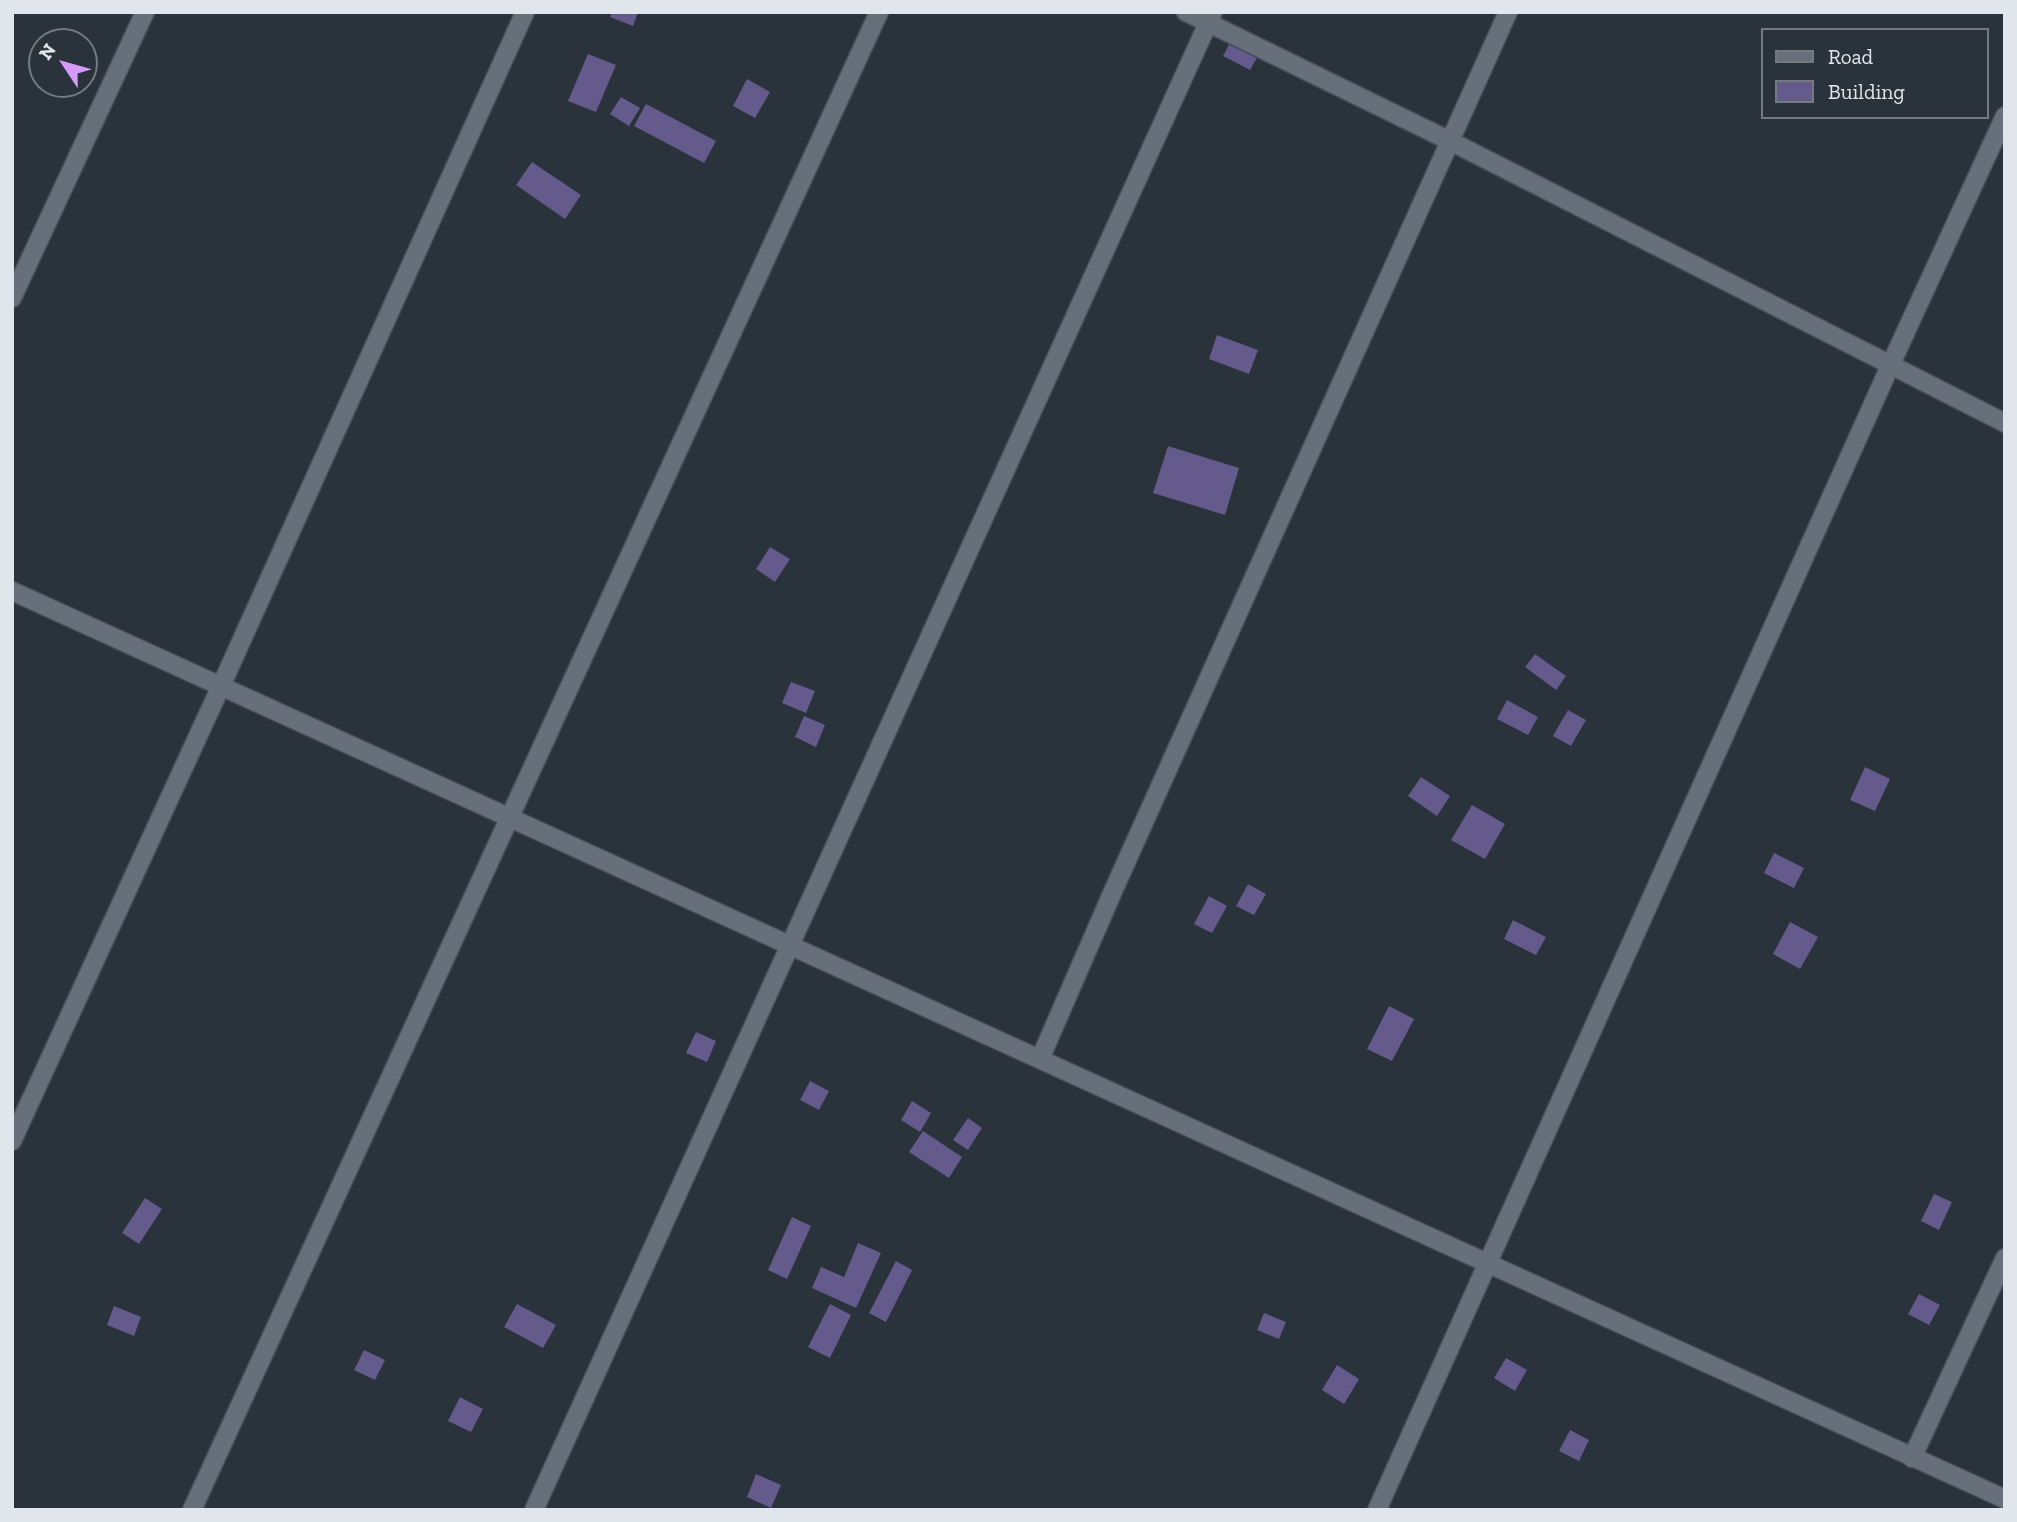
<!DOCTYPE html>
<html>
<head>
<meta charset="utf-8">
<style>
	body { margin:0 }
	#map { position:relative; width:2017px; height:1522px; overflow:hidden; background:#2a323b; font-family:"Zilla Slab",serif }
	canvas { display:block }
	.frame { position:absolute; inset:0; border:14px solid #e0e6ec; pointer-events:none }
	.legend { position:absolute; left:1761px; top:28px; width:228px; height:91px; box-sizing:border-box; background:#2a323b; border:2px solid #737a82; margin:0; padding:9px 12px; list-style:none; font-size:21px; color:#e0e6ec }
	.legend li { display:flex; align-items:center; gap:14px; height:35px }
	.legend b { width:35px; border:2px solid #737a82 }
	.north { position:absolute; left:28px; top:28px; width:70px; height:70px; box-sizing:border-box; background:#2a323b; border:2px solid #737a82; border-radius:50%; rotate:306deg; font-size:19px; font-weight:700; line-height:28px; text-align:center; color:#e0e6ec }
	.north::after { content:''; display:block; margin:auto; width:24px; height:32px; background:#d69bfa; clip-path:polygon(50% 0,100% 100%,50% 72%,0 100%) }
</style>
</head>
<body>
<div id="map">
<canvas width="2017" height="1522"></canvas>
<div class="frame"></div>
<ul class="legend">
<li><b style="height:9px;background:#67707a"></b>Road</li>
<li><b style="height:19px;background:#645a8b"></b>Building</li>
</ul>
<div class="north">N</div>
</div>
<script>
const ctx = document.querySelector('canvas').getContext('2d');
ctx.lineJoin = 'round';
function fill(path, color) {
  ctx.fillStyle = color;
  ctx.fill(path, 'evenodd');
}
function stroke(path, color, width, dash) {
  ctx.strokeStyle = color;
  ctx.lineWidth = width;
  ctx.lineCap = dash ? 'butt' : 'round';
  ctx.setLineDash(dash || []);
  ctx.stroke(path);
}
fill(new Path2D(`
	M612,12H638L633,26L610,17Z
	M1232,39L1259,54L1250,70L1223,56Z
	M588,54L616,65L596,112L568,101Z
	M747,79L770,92L755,118L733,106Z
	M621,97L640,108L629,126L610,114Z
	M646,104L716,141L704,163L634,126Z
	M532,162L581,195L565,219L516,185Z
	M1217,335L1258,350L1249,374L1209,359Z
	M1168,446L1239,468L1225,515L1153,493Z
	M770,547L790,559L775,582L756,569Z
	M1535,654L1566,676L1556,690L1525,667Z
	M791,682L815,691L806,713L782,703Z
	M1507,700L1538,717L1528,735L1497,719Z
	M1568,710L1586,720L1571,746L1553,736Z
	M804,716L825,725L816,747L795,737Z
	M1865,767L1890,779L1875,811L1850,800Z
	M1421,777L1450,796L1437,816L1408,796Z
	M1472,805L1505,824L1485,859L1451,840Z
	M1774,853L1804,868L1794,888L1764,873Z
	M1248,884L1266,894L1254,915L1236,906Z
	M1209,896L1227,906L1212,933L1194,924Z
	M1513,920L1546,937L1536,955L1504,939Z
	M1790,922L1818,937L1800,969L1773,954Z
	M1389,1006L1414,1019L1392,1061L1367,1049Z
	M696,1032L716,1041L707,1062L686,1053Z
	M810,1081L829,1091L819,1110L800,1100Z
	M912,1101L931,1113L920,1132L901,1120Z
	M968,1118L982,1128L968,1150L953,1140Z
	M923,1131L962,1157L949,1178L909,1152Z
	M1934,1194L1952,1202L1939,1230L1921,1221Z
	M145,1198L162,1209L139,1244L122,1233Z
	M792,1217L811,1226L787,1279L768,1270Z
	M858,1243L881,1253L856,1308L812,1288L821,1267L844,1277Z
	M896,1261L912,1270L886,1322L869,1313Z
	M1919,1294L1940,1305L1929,1325L1908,1314Z
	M517,1304L556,1325L543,1348L504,1327Z
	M830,1304L851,1315L830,1358L808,1347Z
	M114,1306L141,1317L134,1336L107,1325Z
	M1264,1313L1286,1322L1279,1339L1257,1330Z
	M364,1350L385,1360L375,1380L354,1370Z
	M1506,1358L1527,1370L1515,1391L1494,1378Z
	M1337,1365L1359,1379L1344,1404L1322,1390Z
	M460,1397L483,1409L471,1432L448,1421Z
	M1570,1430L1589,1440L1579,1461L1559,1451Z
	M756,1474L781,1485L771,1508L747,1497Z`), '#645a8b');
const minor = new Path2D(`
	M1186,12L1450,141L2005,423
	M12,298L145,12
	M12,591L2005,1499
	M1040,1059L1114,889L1508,12
	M12,1141L221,686L525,12
	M1912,1458L2005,1258
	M192,1510L879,12
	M534,1510L1213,12
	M1377,1510L1890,366L2005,116`);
stroke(minor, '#484e57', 21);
stroke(minor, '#67707a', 18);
</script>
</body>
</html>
